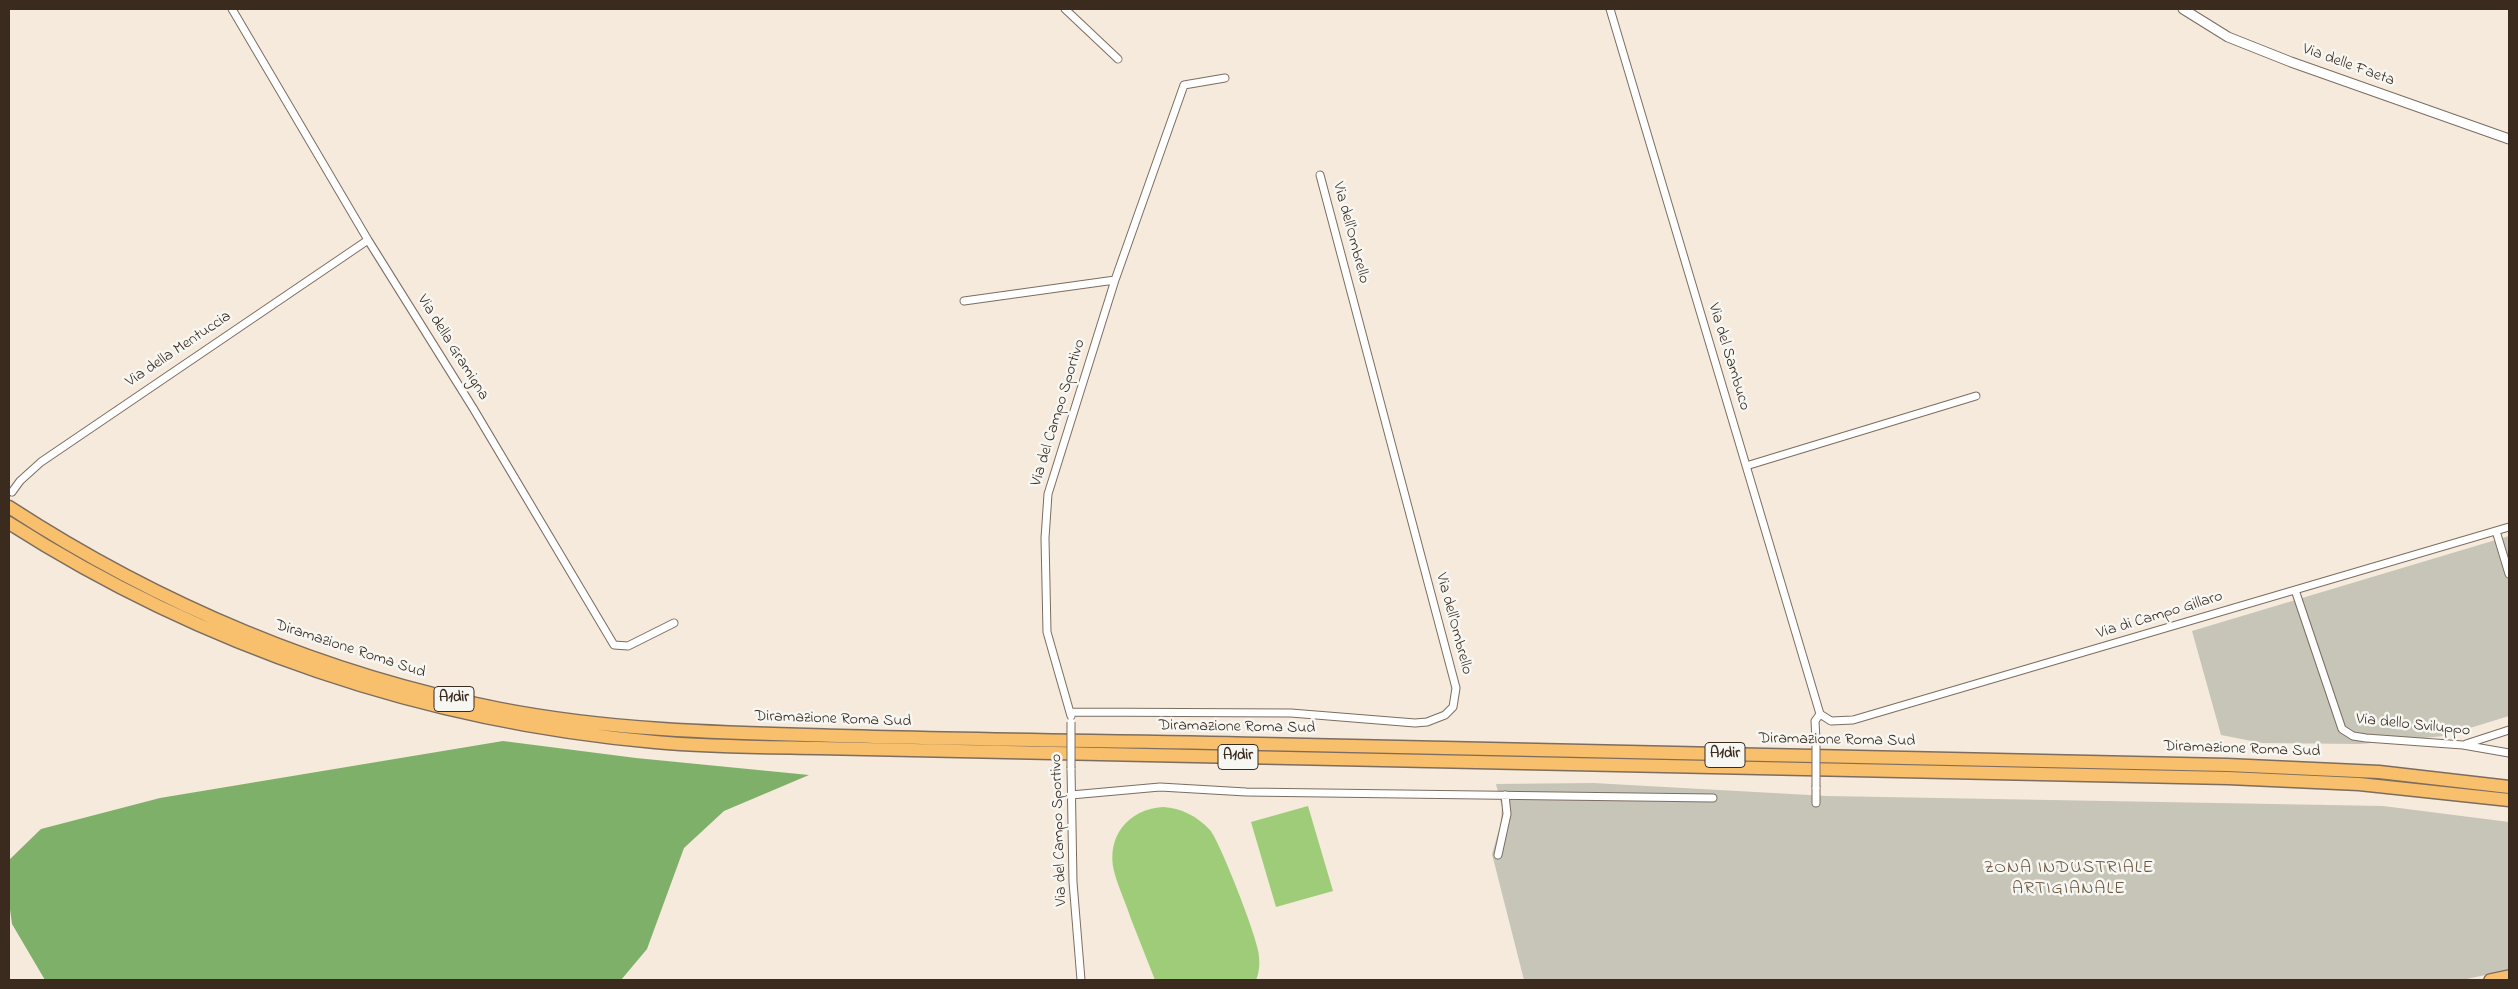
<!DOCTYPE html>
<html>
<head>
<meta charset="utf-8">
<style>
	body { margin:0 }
	#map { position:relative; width:2518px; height:989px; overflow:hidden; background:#f5eadb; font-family:"Indie Flower",sans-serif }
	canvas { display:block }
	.frame { position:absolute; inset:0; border:10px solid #3b2a1e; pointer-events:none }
</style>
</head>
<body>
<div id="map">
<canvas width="2518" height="989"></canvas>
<div class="frame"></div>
</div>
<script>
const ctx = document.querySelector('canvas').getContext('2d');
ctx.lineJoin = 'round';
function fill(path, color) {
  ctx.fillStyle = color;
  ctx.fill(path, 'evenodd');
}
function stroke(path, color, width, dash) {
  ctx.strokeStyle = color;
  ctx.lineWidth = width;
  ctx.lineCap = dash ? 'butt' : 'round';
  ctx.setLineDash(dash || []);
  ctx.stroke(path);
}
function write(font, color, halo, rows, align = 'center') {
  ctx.font = font + ' "Indie Flower",sans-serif';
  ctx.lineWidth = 5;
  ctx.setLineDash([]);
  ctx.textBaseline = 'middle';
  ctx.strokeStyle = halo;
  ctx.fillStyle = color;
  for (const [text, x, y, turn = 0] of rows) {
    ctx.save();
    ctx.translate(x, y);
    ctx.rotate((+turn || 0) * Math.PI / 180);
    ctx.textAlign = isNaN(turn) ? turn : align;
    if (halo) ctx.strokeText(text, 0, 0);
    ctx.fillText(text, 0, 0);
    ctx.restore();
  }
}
fill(new Path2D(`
	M2509,536V716L2444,736L2360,744L2262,743L2221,735L2192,631Z
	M1593,783L1827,796L2383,806L2509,822V970L2462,980H1524L1492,854L1501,823L1502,807L1496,784Z`), '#c6c5b8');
fill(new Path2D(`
	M1308,806L1333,891L1276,907L1251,822Z
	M1163,807C1181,808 1197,816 1210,830C1220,842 1255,932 1258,950C1260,960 1260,971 1256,980H1155C1147,960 1139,939 1131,919C1126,903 1118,887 1114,871C1106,837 1128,809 1163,807Z`), '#9fcc79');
fill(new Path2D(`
	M503,741L636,758L809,775L724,811L684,848L647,949L621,980H45L12,924L9,902V860L41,829L160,798Z`), '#7fb069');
const minor = new Path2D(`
	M232,9L368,240L473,408L614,645L628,646L674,623
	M1065,9L1118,59
	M1610,9L1820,714
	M964,301L1115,280
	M1746,466L1976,396
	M12,492L20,481L41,462L368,240
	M2496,531L2509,574
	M2295,590L2342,729L2353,736L2366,738L2463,745L2509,753
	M1070,712L1291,713L1415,723L1427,722L1445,715L1453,707L1456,688L1320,175
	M1820,714L1831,721L1853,720L2509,527
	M1071,716L1047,632L1045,538L1048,494L1115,280L1184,85L1225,78
	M1816,740L1815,721L1820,714
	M2466,744L2509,730
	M1071,768L1073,882L1081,980
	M1816,787V803
	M1071,795L1160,787L1246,792L1713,798
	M1498,855L1507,814L1505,795`);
const tertiary = new Path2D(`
	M2183,9L2228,37L2291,62L2509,139`);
const primary = new Path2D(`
	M2490,980L2509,976`);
const motorway = new Path2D(`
	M9,507C158,604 325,675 500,709C613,731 726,733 840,736C980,740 1120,741 1260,744C1583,751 1905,758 2227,765L2379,772L2509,787
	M9,523C203,647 425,722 655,742C709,747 764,747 818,748L2228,778L2359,784L2509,800`);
stroke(minor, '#7c6d60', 9);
stroke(tertiary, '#7c6d60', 11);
stroke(primary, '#7c6d60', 14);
stroke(motorway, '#7c6d60', 15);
stroke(minor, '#fff', 7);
stroke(tertiary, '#fff', 9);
stroke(primary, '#f8bf6c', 11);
stroke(motorway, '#f8bf6c', 12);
const minorBridge = new Path2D(`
	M1816,740V787
	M1071,768V722`);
stroke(minorBridge, '#7c6d60', 9, []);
stroke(minorBridge, '#fff', 7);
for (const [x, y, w] of [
	[454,699,40],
	[1725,755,40],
	[1238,757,40]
]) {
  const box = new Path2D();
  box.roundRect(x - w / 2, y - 12.5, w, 25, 4);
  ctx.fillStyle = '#f6f6f2';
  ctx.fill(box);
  stroke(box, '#3b2a1e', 1);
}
write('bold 15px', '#3b2a1e', null, [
	["A1dir",454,699],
	["A1dir",1725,755],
	["A1dir",1238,757]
]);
write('16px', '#3b2a1e', '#f6f6f2', [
	["Via delle Faeta",2348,66,20],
	["Via dell'Ombrello",1350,233,75],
	["Via della Gramigna",452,348,58],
	["Via della Mentuccia",179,350,-34],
	["Via del Sambuco",1728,357,73],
	["Via del Campo Sportivo",1059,413,-73],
	["Via di Campo Gillaro",2160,616,-17],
	["Via dell'Ombrello",1453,624,75],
	["Diramazione Roma Sud",350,650,18],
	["Diramazione Roma Sud",833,720,2],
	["Via dello Sviluppo",2413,726,6],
	["Diramazione Roma Sud",1237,728,1],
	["Diramazione Roma Sud",1837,741,1],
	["Diramazione Roma Sud",2242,750,2],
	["Via del Campo Sportivo",1060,830,-92]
]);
ctx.letterSpacing = '1px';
write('18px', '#6b533b', '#f6f6f2', [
	["ZONA INDUSTRIALE",2069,869],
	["ARTIGIANALE",2069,890]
]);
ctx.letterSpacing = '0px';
</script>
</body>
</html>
